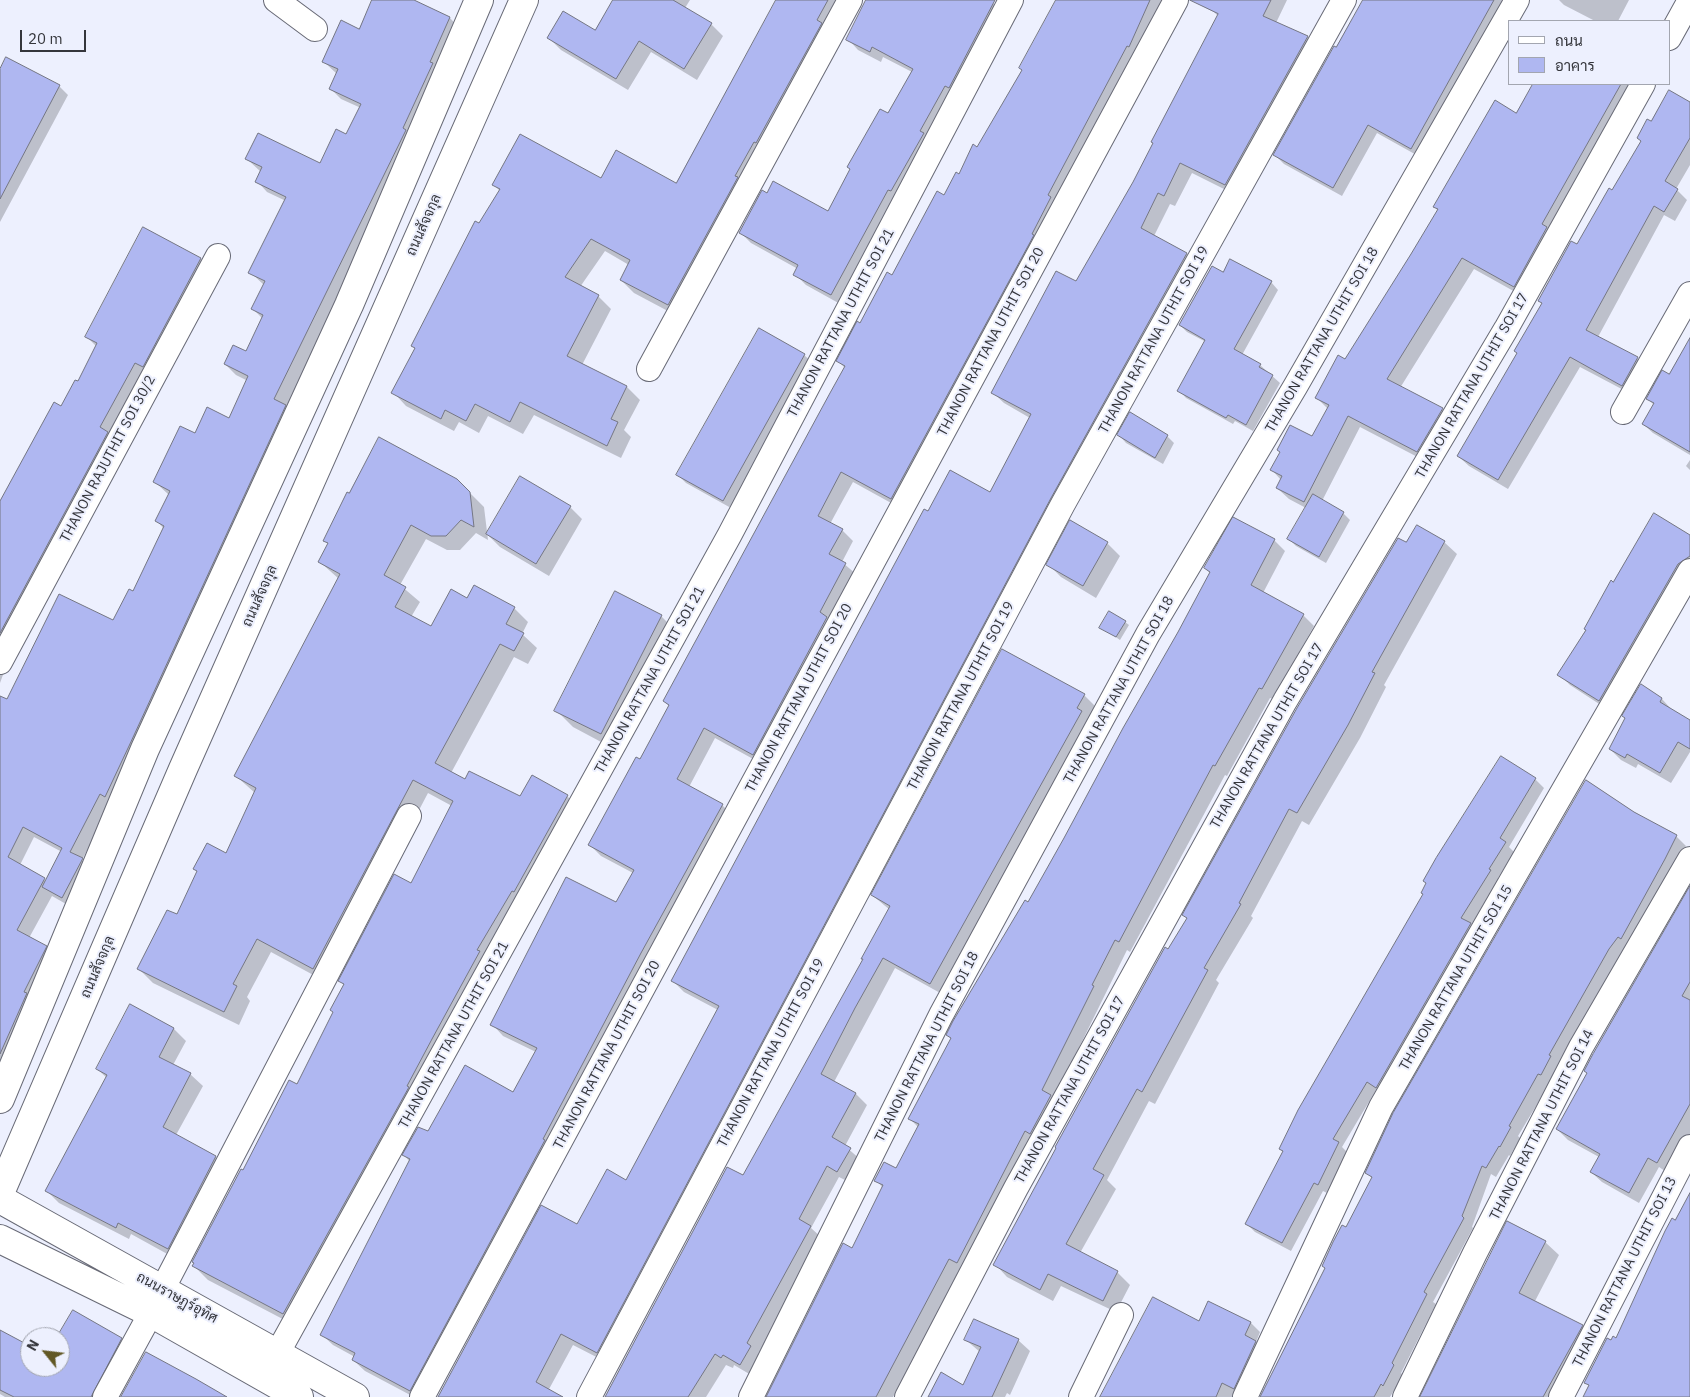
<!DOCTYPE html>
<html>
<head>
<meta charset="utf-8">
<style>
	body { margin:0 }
	#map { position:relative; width:1690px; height:1397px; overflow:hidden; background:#edf0fe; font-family:"IBM Plex Sans",Sarabun,sans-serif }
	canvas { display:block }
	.legend { position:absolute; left:1508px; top:20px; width:162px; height:65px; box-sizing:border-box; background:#edf0fe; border:1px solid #a3a6b0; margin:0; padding:6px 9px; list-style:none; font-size:15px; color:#35363c }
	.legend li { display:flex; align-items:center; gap:10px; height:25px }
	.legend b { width:25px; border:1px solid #a3a6b0 }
	.north { position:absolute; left:20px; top:1327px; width:50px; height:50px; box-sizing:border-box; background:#edf0fe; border:1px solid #a3a6b0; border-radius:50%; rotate:299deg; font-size:14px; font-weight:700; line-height:20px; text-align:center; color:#35363c }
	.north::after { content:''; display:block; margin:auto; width:18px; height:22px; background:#625825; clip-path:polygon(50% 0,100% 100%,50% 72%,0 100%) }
	.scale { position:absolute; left:20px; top:30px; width:66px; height:22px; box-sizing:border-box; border:2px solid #35363c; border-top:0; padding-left:6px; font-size:15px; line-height:18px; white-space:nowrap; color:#35363c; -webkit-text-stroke:4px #edf0fe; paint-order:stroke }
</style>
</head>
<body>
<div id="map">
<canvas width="1690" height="1397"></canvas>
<ul class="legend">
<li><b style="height:6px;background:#fff"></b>ถนน</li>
<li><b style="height:14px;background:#afb7f1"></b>อาคาร</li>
</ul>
<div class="north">N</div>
<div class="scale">20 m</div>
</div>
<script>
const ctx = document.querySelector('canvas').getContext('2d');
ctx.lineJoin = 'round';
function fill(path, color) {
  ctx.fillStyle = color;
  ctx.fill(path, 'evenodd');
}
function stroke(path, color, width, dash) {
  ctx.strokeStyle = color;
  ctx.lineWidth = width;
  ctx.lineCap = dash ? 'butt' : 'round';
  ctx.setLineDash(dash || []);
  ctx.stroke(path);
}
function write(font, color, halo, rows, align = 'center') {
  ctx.font = font + ' "IBM Plex Sans",Sarabun,sans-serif';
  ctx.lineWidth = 4;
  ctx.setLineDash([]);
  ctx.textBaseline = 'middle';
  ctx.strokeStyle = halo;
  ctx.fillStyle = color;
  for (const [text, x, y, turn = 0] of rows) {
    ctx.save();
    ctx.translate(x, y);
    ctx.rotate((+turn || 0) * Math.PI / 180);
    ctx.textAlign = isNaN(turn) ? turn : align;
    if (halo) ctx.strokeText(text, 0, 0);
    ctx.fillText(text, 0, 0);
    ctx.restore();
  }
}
fill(new Path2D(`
	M373,0H411L450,18L460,29L416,141L286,407L296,417L111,804L82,860L93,870L73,908L52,896L29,938L46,947L57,958L0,1085V697L7,701L114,622L133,592L164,529L157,521L169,495L155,482L195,435L230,420L248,381L236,375L225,364L246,353L263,319L253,309L264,285L250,272L286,201L267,192L257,181L261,172L247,159L320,165L347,136L361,108L341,99L330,88L337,74L323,61L360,30ZM34,837L62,852L46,881L20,865Z
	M615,0H690L685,8L711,24L723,36L697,80L651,52L628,90L561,50L549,38L596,32Z
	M777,0H848L681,318L634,293L621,280L629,265L605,251L580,287L598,296L611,309L582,365L627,387L640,400L624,430L631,437L621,458L534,415L523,434L488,416L479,433L459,422L454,431L406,406L393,392L415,348L412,345L500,191L494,185L601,180L676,185Z
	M868,0H989L1005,14L842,305L806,285L795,274L798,269L751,243L740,232L828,213L912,72L883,57L881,62L858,50L848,39Z
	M1058,0H1177L902,509L853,482L843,500L830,524L842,530L853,541L842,562L857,575L764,765L715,738L689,787L722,805L733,816L414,1397L365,1371L353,1360L355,1357L333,1345L321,1334L410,1162L404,1155L428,1133L514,1094L536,1052L503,1036L492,1024L617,904L633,873L601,856L590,845L670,707L664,701L845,368L838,361L978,148L1023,70Z
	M1215,0H1287L1276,23L1308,37L1319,48L1236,195L1192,173L1175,206L1170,204L1154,236L1187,254L1198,265L608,1363L573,1345L548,1391L560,1397H439L578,1226L627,1181L718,1010L684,992L672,980L929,513L991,493L1030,418L1004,403L992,392L1076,283L1112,224L1218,16L1211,9Z
	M1364,0H1508L1420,157L1377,133L1342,196L1284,164L1275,155Z
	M1559,0H1629L1618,21H1595L1564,5Z
	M0,72L59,86L68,95L0,222Z
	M1534,84H1639L1526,298L1474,269L1400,388L1442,409L1454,421L1429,463L1360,427L1322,501L1343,513L1350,520L1326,563L1296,546L1289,539L1306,508L1289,499L1277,488L1281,480L1272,470L1312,437L1328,409L1317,398L1346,360L1438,211L1434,206L1517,114Z
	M1690,103V165L1676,189L1687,200L1675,221L1664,215L1598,337L1637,358L1648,369L1633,395L1580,367L1508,489L1469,466L1458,456L1518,353L1543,304L1539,301L1613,192L1651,123Z
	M144,228L201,259L217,275L4,672L0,683V504L79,383L97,347L87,337Z
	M1224,274L1271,282L1278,290L1242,355L1260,365L1280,383L1253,431L1235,421L1233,424L1186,398L1179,390L1206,342L1187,332L1180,325Z
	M1690,341V455L1653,433L1643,424L1654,405L1648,399L1669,376Z
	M804,355L813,363L731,508L686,483L678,475Z
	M1119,435L1167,436L1174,443L1163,464L1126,443Z
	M1690,460V470L1686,466Z
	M469,492L484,507L488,540L476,533L460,550H447L426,539L400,585L420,602L411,617L431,627L468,599L514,608L528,622L522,634L537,648L528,664L514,657L451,773L465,781L520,798L567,796L581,810L298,1327L208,1280L194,1266L244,1172L298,1086L334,1013L344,985L340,981L412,885L452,806L428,793L328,983L271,952L247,997L250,1001L239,1025L153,983L139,969L177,916L198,872L195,869L227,855L255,793L236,776L339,579L320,562L329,545L325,540Z
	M570,507L582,519L549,576L500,547L487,534Z
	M1690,537V573L1610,711L1570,685L1559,674L1614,583Z
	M1274,540L1285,551L1263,593L1303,615L1314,626L1273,699L1270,698L1227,776L1225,775L1130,952L1127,950L968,1273L960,1269L893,1397H768L853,1250L883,1188L876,1180L896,1170L918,1127L910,1119L951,1039L948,1035L1028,904L1179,632L1210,573L1205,568Z
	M1444,542L1457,554L1384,685L1386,687L1360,738L1309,825L1302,821L1251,916L1253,918L1216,980L1219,983L1155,1104L1149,1101L1107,1180L1116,1189L1080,1253L1117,1272L1130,1285L1116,1312L1061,1286L1053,1301L1007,1277L995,1264L1188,919L1184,915L1407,544Z
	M1107,543L1120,556L1096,598L1061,577L1048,564Z
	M661,616L678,633L618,751L573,727L556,710Z
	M1125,622L1129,625L1120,640L1101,627Z
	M1084,695L1095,706L1088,719L1093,723L942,994L895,968L834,1082L856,1094L867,1105L845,1146L861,1160L849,1182L839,1177L811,1228L822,1238L758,1354L761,1358L751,1375L734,1365L733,1368L726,1365L706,1397H606L743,1177L864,960L890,910L872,895Z
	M1662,699L1672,710L1690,721V752L1671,783L1638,764L1636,768L1621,760L1610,749Z
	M1535,779L1544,788L1509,847L1514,852L1498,878L1500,880L1471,925L1479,933L1386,1096L1376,1090L1342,1147L1347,1152L1327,1193L1323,1191L1291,1251L1255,1232L1246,1223L1284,1153L1280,1149Z
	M1634,813L1676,836L1686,846L1631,947L1619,958L1558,1065L1560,1066L1518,1136L1520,1138L1510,1156L1509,1155L1496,1177L1491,1174L1472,1227L1473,1228L1433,1302L1436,1304L1401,1373L1403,1375L1390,1397H1262L1373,1179L1367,1173Z
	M1690,905V1134L1668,1173L1659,1167L1639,1203L1602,1182L1591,1172L1599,1157L1568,1140L1557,1129Z
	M130,1006L174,1029L186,1041L173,1065L190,1074L203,1086L176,1135L216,1157L228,1169L180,1261L131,1234L129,1239L59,1203L47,1191L107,1078L97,1069Z
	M1545,1242L1559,1255L1534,1303L1582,1326L1595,1340L1563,1397H1422Z
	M1200,1322L1251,1323L1260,1332L1256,1342L1265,1352L1239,1397H1101Z
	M0,1331L30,1348V1367H60L59,1337L116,1336L128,1348L101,1397H5L0,1394Z
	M966,1340H1018L1030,1351L1010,1395L1007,1393L1005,1397H930L964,1387L980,1352Z`), '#0003');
const building = new Path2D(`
	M372,0H414L450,17L430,62L433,63L403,128L406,130L274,399L286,405L129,746L105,797L100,794L70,852L83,858L62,898L42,887L62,848L23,827L8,857L45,878L17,930L47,946L24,992L27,993L0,1054V696L7,699L59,594L113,620L129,589L133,591L164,526L155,521L170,491L153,482L180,426L195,433L207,407L229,418L248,376L224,364L233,345L246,351L263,315L251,309L265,281L248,273L286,197L255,182L262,167L245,159L258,133L320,163L336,129L346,134L361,104L329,89L338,69L322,62L341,20L359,29Z
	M613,0H673L712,23L684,69L639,41L616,79L547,38L563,11L595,30Z
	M776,0H828L817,20L822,23L756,143L754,142L735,176L738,177L668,305L620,280L630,260L591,239L565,277L599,295L567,356L627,386L611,419L618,422L607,446L520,402L510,422L475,404L466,421L445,410L441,419L391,393L415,348L411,346L475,221L479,223L500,189L492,185L520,134L601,178L616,150L676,183Z
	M866,0H995L949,88L945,86L920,131L924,133L891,191L888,190L831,295L793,275L798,265L739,233L762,190L767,193L773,181L828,211L850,169L847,167L880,109L888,113L913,69L872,47L870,52L846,40Z
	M1056,0H1150L1129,47L1127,46L1048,195L1051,197L1032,234L1034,235L891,499L841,472L818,516L843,529L829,554L846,563L820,612L827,617L753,755L704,728L692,751L677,779L723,804L641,953L543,1139L545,1140L410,1391L352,1360L355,1353L320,1335L410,1159L402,1155L418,1127L428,1131L465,1065L513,1092L537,1048L490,1025L566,877L616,902L634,870L588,845L636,757L640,759L669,705L663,701L830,393L845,366L836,361L857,321L860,323L887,272L892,275L937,191L944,195L956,172L959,174L973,144L977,147L1022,70L1019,68Z
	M1190,0H1271L1263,16L1308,36L1225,185L1180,163L1164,196L1158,193L1141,228L1187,253L1051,498L597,1353L561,1334L536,1382L563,1397H438L541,1205L577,1224L607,1169L626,1180L719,1006L671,981L924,509L928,511L950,470L990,492L1031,414L991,393L1056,271L1076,281L1133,182L1153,143L1151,142L1218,14Z
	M1363,0H1494L1411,149L1368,125L1333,188L1273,155L1334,46L1336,47Z
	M6,57L60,85L0,199V69Z
	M1533,84H1621L1542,224L1547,227L1514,287L1462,258L1387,379L1443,408L1417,452L1348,416L1304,502L1276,488L1282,476L1270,470L1280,452L1277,450L1290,425L1312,436L1329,405L1315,398L1338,355L1345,359L1411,254L1438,209L1433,207L1495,100L1516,113Z
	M1669,90L1690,102V138L1665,181L1678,189L1664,212L1654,206L1586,330L1638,357L1622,386L1570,357L1498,480L1457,456L1517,353L1514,351L1542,303L1538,301L1571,241L1577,244L1609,188L1612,190L1641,141L1637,138L1647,119L1651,121Z
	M143,227L201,258L143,367L135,363L100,427L108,432L0,633V501L54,402L61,406L75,380L78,381L97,343L85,337Z
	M1230,259L1272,281L1234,349L1261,364L1259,367L1273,375L1246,425L1228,415L1226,418L1177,391L1205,340L1179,325L1212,266L1223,272Z
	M759,328L805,354L723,501L676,475Z
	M1690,338V452L1642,424L1654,403L1646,399L1662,370L1669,374Z
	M1130,412L1168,435L1155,458L1117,435Z
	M379,437L457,479L470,492L474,527L461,520L446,536H431L411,525L384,575L406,587L395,607L431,626L451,589L467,598L474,585L515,607L506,624L524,633L514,651L500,644L435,763L465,779L469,771L520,796L532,775L568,795L514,892L512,891L477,950L480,951L432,1039L407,1086L409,1087L283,1314L192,1266L194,1263L192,1262L241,1169L243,1170L289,1080L297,1084L333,1012L330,1010L344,984L338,981L394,874L411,883L453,801L413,780L313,969L257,939L233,984L237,986L224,1012L137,969L167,910L177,914L197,871L193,869L207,843L226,853L256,788L234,776L340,574L318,562L328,543L323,541L347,492L349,493Z
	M520,476L571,506L536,564L486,534Z
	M1313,494L1344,512L1319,557L1287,539Z
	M1654,513L1690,535V556L1678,564L1599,701L1557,675L1586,630L1584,629L1611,580L1613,582Z
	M1233,517L1275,539L1251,585L1304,614L1262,689L1259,688L1215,766L1213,765L1119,942L1115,940L1092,985L1094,986L1042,1090L1051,1095L1030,1134L1025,1131L957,1263L949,1259L876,1397H766L843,1243L852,1248L883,1185L874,1181L884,1162L896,1168L919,1124L908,1119L951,1038L946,1035L953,1021L1025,900L1028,902L1064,838L1123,728L1178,632L1210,572L1204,568Z
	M1070,520L1108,542L1083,586L1046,565Z
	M1417,525L1445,541L1372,672L1375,673L1348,725L1297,813L1289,809L1239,903L1241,904L1204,968L1208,970L1142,1092L1137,1089L1093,1169L1104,1175L1066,1244L1118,1271L1103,1301L1048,1274L1040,1290L993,1265L1056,1148L1055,1147L1165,947L1168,949L1187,918L1182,915L1297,708L1398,538L1406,542Z
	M615,591L662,615L601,734L554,711Z
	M1109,611L1126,621L1116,637L1099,628Z
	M1002,649L1085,694L1077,708L1082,711L930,984L883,958L855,1008L821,1074L856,1093L832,1137L851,1148L837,1172L827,1166L799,1219L811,1226L747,1343L751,1346L740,1365L723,1355L721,1358L715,1354L688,1397H605L727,1167L743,1175L863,959H861L890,906L871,895Z
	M1641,684L1662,698L1660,702L1690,720V749L1678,742L1660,773L1627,754L1625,758L1609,749L1625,718L1622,716Z
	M1501,756L1536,778L1500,838L1506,842L1489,869L1491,870L1461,918L1471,923L1376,1088L1367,1082L1333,1139L1339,1142L1318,1185L1314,1183L1282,1243L1245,1224L1283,1151L1279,1149L1298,1110L1423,894L1421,893L1426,883L1423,881L1436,858Z
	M1586,780L1634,812L1677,835L1665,859L1621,939L1618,937L1609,949L1549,1055L1551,1056L1541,1075L1538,1074L1509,1126L1511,1127L1500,1147L1499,1146L1486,1168L1482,1166L1462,1216L1464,1218L1424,1292L1427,1294L1392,1363L1394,1365L1383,1386L1381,1384L1374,1397H1260L1325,1268L1322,1266L1323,1264L1333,1242L1342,1225L1346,1227L1372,1177L1365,1173L1393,1113Z
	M1690,886V982L1682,996L1690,1000V1104L1657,1163L1648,1158L1629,1193L1590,1172L1600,1154L1556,1129L1587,1073L1584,1071L1593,1054Z
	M130,1004L174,1028L159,1057L191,1073L163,1127L216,1156L168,1249L118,1223L116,1228L45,1191L107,1075L96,1069Z
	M1690,1193V1397H1583L1589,1385L1584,1383L1607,1338L1611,1340L1613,1336L1616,1338L1665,1231L1672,1218L1675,1220Z
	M1507,1221L1546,1241L1519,1293L1583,1325L1543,1397H1420Z
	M1153,1297L1199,1321L1208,1301L1251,1322L1245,1335L1256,1341L1234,1389L1222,1383L1216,1397H1100Z
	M73,1310L122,1338L91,1397H14L0,1390V1330L30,1346V1367H60V1337H57Z
	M974,1319L1019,1339L992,1397H928L941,1372L963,1385L981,1347L964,1340Z
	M146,1352L196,1379L227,1397H121Z`);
fill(building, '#afb7f1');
stroke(building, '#747683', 1);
const minor = new Path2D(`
	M276,0L315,29
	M1669,38L1690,0
	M649,369L850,0
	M1623,412L1690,294
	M0,662L218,256
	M162,1290L409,816
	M277,1354L729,536L1011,0
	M105,1397L151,1313
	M422,1397L1176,0
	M589,1397L1063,504L1344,0
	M751,1397L941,1015L1148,634L1295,387L1517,0
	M907,1397L1016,1188L1285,701L1506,329L1643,84
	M1081,1397L1121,1315
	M1245,1397L1381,1107L1690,571
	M1405,1397L1475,1253L1581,1047L1690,859
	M1561,1397L1690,1147`);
const tertiary = new Path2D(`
	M0,1099L145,749L349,305L479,0
	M0,1193L183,769L524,0
	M0,1199L355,1397
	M0,1239L151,1313L299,1397`);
stroke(minor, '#686a76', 26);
stroke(tertiary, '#686a76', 30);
stroke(minor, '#fff', 24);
stroke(tertiary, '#fff', 28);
write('14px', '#35363c', '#edf0fe', [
	["ถนนสัจจกุล",424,225,-66],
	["THANON RATTANA UTHIT SOI 21",841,323,-62],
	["THANON RATTANA UTHIT SOI 19",1154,340,-61],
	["THANON RATTANA UTHIT SOI 18",1322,340,-60],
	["THANON RATTANA UTHIT SOI 20",991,342,-62],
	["THANON RATTANA UTHIT SOI 17",1472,386,-60],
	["THANON RAJUTHIT SOI 30/2",108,459,-62],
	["ถนนสัจจกุล",260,596,-66],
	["THANON RATTANA UTHIT SOI 21",650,680,-61],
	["THANON RATTANA UTHIT SOI 18",1119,690,-61],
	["THANON RATTANA UTHIT SOI 19",961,696,-62],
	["THANON RATTANA UTHIT SOI 20",799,698,-62],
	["THANON RATTANA UTHIT SOI 17",1267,736,-60],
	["ถนนสัจจกุล",98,967,-67],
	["THANON RATTANA UTHIT SOI 15",1456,978,-60],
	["THANON RATTANA UTHIT SOI 21",454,1035,-61],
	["THANON RATTANA UTHIT SOI 18",927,1047,-63],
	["THANON RATTANA UTHIT SOI 19",771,1053,-62],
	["THANON RATTANA UTHIT SOI 20",607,1055,-62],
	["THANON RATTANA UTHIT SOI 17",1070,1090,-61],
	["THANON RATTANA UTHIT SOI 14",1542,1125,-63],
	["THANON RATTANA UTHIT SOI 13",1625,1272,-63],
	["ถนนราษฏร์อุทิศ",177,1298,29]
]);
</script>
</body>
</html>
